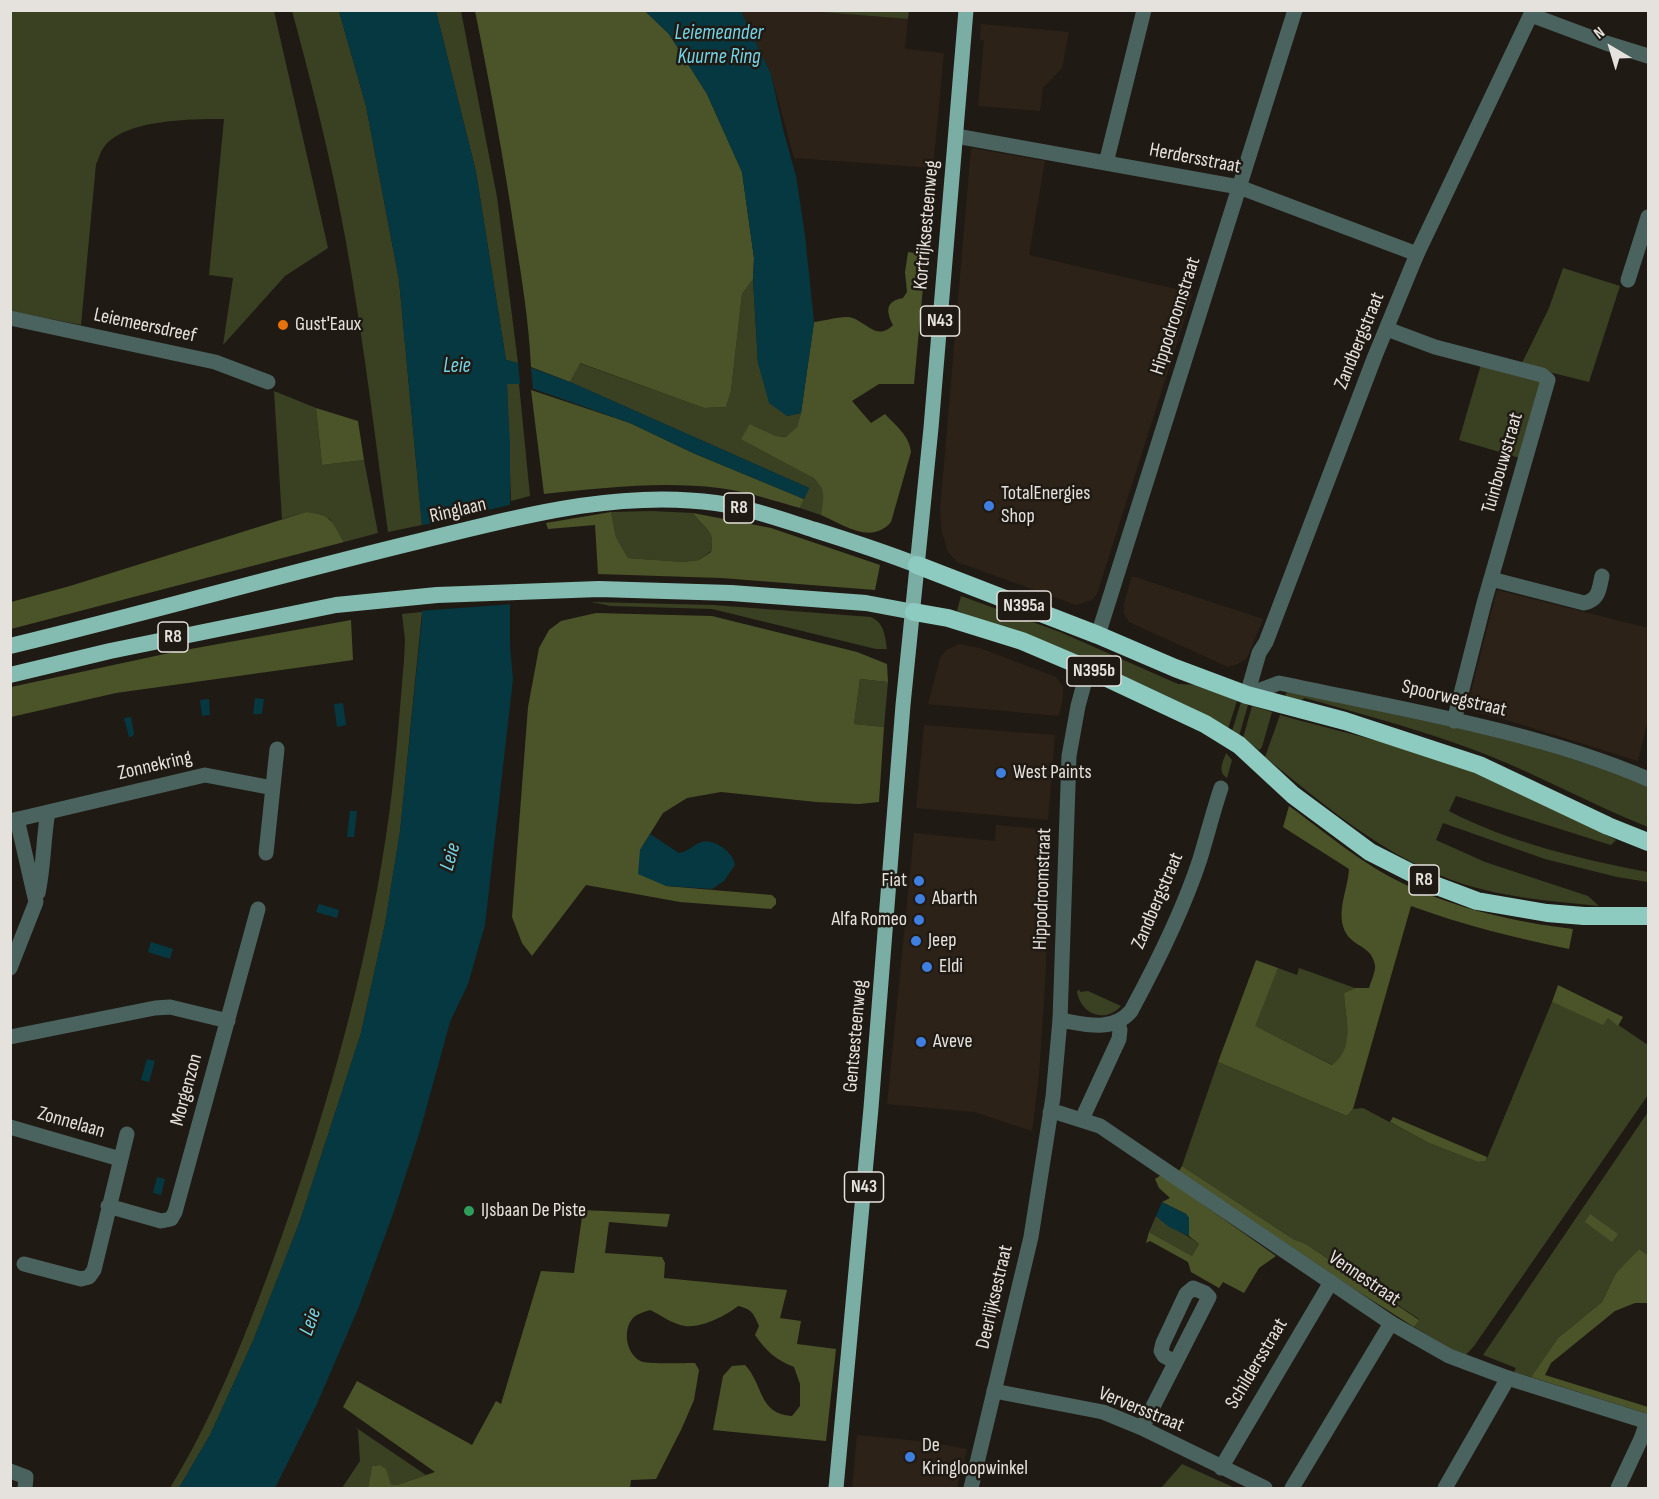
<!DOCTYPE html>
<html>
<head>
<meta charset="utf-8">
<style>
	body { margin:0 }
	#map { position:relative; width:1659px; height:1499px; overflow:hidden; background:#201a14; font-family:"Sofia Sans Condensed",sans-serif }
	canvas { display:block }
	.frame { position:absolute; inset:0; border:12px solid #e5e1dc; pointer-events:none }
	.north { position:absolute; left:1581px; top:18px; width:60px; height:60px; -webkit-text-stroke:4px #201a14; paint-order:stroke; rotate:322deg; font-size:16px; font-weight:700; line-height:24px; text-align:center; color:#e5e1dc }
	.north::after { content:''; display:block; margin:auto; width:21px; height:27px; background:#e5e1dc; clip-path:polygon(50% 0,100% 100%,50% 72%,0 100%) }
</style>
</head>
<body>
<div id="map">
<canvas width="1659" height="1499"></canvas>
<div class="frame"></div>
<div class="north">N</div>
</div>
<script>
const ctx = document.querySelector('canvas').getContext('2d');
ctx.lineJoin = 'round';
function fill(path, color) {
  ctx.fillStyle = color;
  ctx.fill(path, 'evenodd');
}
function stroke(path, color, width, dash) {
  ctx.strokeStyle = color;
  ctx.lineWidth = width;
  ctx.lineCap = dash ? 'butt' : 'round';
  ctx.setLineDash(dash || []);
  ctx.stroke(path);
}
function write(font, color, halo, rows, align = 'center') {
  ctx.font = font + ' "Sofia Sans Condensed",sans-serif';
  ctx.lineWidth = 5;
  ctx.setLineDash([]);
  ctx.textBaseline = 'middle';
  ctx.strokeStyle = halo;
  ctx.fillStyle = color;
  for (const [text, x, y, turn = 0] of rows) {
    ctx.save();
    ctx.translate(x, y);
    ctx.rotate((+turn || 0) * Math.PI / 180);
    ctx.textAlign = isNaN(turn) ? turn : align;
    if (halo) ctx.strokeText(text, 0, 0);
    ctx.fillText(text, 0, 0);
    ctx.restore();
  }
}
fill(new Path2D(`
	M741,11H810L908,19L905,49L944,53L933,168L794,158L771,74Z
	M981,24L1069,32L1062,68L1043,88L1040,111L978,106L984,40H980Z
	M971,148L1045,161L1029,255L1193,293L1097,594L1092,600L1076,605L957,562L948,552L942,533L940,511Z
	M1132,576L1263,619L1247,658L1238,664L1228,667L1129,622L1124,614V604Z
	M1497,590L1648,628V720L1638,761L1500,718L1474,712L1468,703Z
	M959,644L980,648L1056,677L1063,687V698L1059,716L928,704L940,658L946,650Z
	M924,725L1055,735L1048,820L916,808Z
	M996,825L1051,830L1045,986L1039,1076L1032,1131L974,1112L887,1104L914,833L995,841Z
	M857,1435L929,1442L967,1449L957,1488H852Z`), '#2d2218');
fill(new Path2D(`
	M10,11H274L328,248L285,276L223,345L233,278L209,275L224,119C192,119 125,119 104,147C100,152 99,159 96,164L81,325L11,311Z
	M292,11H339L366,106L399,280L422,525L388,532C373,422 360,310 338,200C325,136 309,73 292,11Z
	M436,11H461L497,197L518,363L506,360L476,172Z
	M810,11L909,10V11L908,19Z
	M1563,268L1620,286L1589,382L1521,365L1549,308Z
	M753,279L758,363L787,416L801,413L797,427L787,437L776,436L750,424L820,484L825,495L821,515L800,508L809,488L570,382L579,363L704,408L726,407L731,391L742,294Z
	M1482,361L1542,379L1523,459L1459,440Z
	M507,384H519L530,496L511,501Z
	M274,391L316,408L322,465L364,460L378,533L344,542L330,519L306,512L282,519Z
	M652,511L693,513C704,529 716,529 711,551L699,560L684,562L628,558L616,537L611,512Z
	M961,596L1060,632L1178,684L1199,685L1237,701L1228,729C1204,712 1177,701 1150,688C1087,659 1022,634 957,611Z
	M591,602L713,605L871,617C884,623 885,635 887,649H876L712,609L611,606Z
	M422,612L400,832L385,924L361,1033L300,1221L253,1341L210,1435L179,1488H170C212,1419 243,1342 271,1266C322,1127 364,983 386,836C395,778 399,719 404,660L405,640L402,614Z
	M860,679L888,682L884,727L854,724Z
	M1287,691L1512,740L1635,779L1648,785V827C1593,805 1540,776 1485,754C1426,731 1365,715 1305,698L1299,701L1285,697Z
	M1241,702L1248,705L1239,736L1232,731Z
	M1252,706L1272,712L1262,747L1259,750L1243,738Z
	M1280,715C1329,729 1380,740 1429,756C1494,777 1556,809 1616,840L1611,845L1601,842L1456,796L1449,811C1507,842 1584,860 1648,872V882L1617,877L1545,859L1443,823L1436,840L1485,862L1588,896L1599,906C1560,902 1520,899 1481,889C1398,868 1330,810 1265,757Z
	M1226,753L1232,760L1227,778C1217,772 1223,762 1226,753Z
	M1278,968L1297,975L1299,968L1355,988L1344,993C1345,1018 1356,1048 1333,1065L1254,1026Z
	M1079,989L1080,992L1088,991L1121,1006C1105,1024 1081,1014 1077,992Z
	M1552,1002L1603,1024L1608,1018L1648,1045V1095L1474,1346L1464,1357L1414,1327L1419,1319L1306,1244L1293,1239L1182,1166L1218,1062L1347,1116L1353,1109L1363,1108L1429,1143L1478,1162L1486,1161Z
	M1648,1112V1255L1639,1249L1616,1273L1602,1302L1558,1338L1531,1377L1514,1372L1516,1368L1483,1355Z
	M1156,1216C1170,1228 1185,1233 1199,1244L1192,1256L1149,1232Z
	M355,1427L426,1475L397,1485H390L388,1478L380,1465L372,1466L368,1488H342L360,1461L358,1430Z
	M1182,1464L1235,1488H1161Z`), '#3a4123');
fill(new Path2D(`
	M475,11H645L669,34L707,94L742,172L754,258L753,279L742,294L731,391L726,407L704,408L580,363L570,382L531,367C529,323 522,280 515,236C504,160 490,85 475,11Z
	M908,252L926,255L914,384H879L852,401L871,423L885,414C896,426 909,435 911,452L891,522C871,545 844,525 821,515C824,496 827,490 812,477L741,439L750,424L776,436L786,437L797,427L801,413L814,322C824,321 836,317 847,317C865,318 875,343 893,325C886,312 885,301 903,298L907,292L905,272Z
	M531,390L630,423L693,453L804,499L800,508C774,501 746,491 719,488C660,481 603,488 544,494Z
	M316,408L358,421L364,460L322,465Z
	M306,512C333,516 330,519 344,542L11,629V602L70,586Z
	M611,512L616,537L628,558L684,562L699,560L711,552C716,529 704,529 693,513L771,528L880,565L875,590L721,578L598,574L595,525L548,529L546,523Z
	M596,613L712,616L857,652L887,664L888,682L860,679L854,724L884,727L879,802L859,804L816,802L721,792L687,798L663,813L640,850L666,886L772,895L776,899V904L771,909L680,902L586,885L532,956L522,943L512,917L528,707L539,648L549,630L561,621Z
	M351,620L353,660L116,693L11,717V687L174,652Z
	M1289,806C1326,833 1362,864 1404,884C1457,909 1515,922 1573,929L1569,949C1515,938 1463,925 1411,906L1353,1109L1347,1116L1218,1062L1256,960L1278,968L1255,1026L1332,1065C1356,1048 1345,1018 1344,993L1355,988H1369C1371,981 1376,971 1375,965C1371,943 1349,948 1343,926C1338,907 1348,888 1349,869L1283,827Z
	M1558,985L1623,1017L1618,1026L1608,1018L1603,1025L1552,1002Z
	M1393,1117L1487,1157L1486,1161L1478,1162L1429,1143L1390,1122Z
	M1182,1166L1293,1239L1306,1244L1419,1320L1414,1327L1348,1285L1179,1171Z
	M1161,1175L1276,1256L1259,1268L1244,1293L1223,1282L1219,1288L1191,1272L1188,1262L1150,1241L1146,1243L1149,1232L1192,1256L1199,1244L1189,1236V1218L1186,1214L1162,1202L1170,1198L1159,1188L1155,1179Z
	M583,1210L670,1214L667,1227L609,1222L605,1253L662,1257L665,1263L664,1278L787,1290L780,1318L801,1321L797,1344L836,1349L826,1441L713,1430L723,1376L732,1366L745,1365C764,1385 758,1414 792,1416L800,1406V1384L794,1367C776,1360 766,1351 755,1335L759,1326C754,1314 752,1309 738,1306C726,1316 701,1328 685,1326C672,1324 661,1315 650,1310C644,1312 637,1314 633,1318C622,1330 626,1356 643,1362C651,1364 683,1363 695,1363L699,1370L694,1400L681,1430L656,1479L631,1480L630,1488H368L372,1466L380,1465L386,1469L391,1485H397L435,1472L343,1407L357,1381L472,1445L496,1401L501,1404L541,1271L574,1273Z
	M1590,1214L1618,1234L1612,1242L1585,1222Z
	M1639,1249L1648,1255V1303H1635L1615,1311L1551,1363L1545,1375L1648,1407V1414L1531,1377L1558,1338L1602,1302L1616,1273Z`), '#4b5429');
fill(new Path2D(`
	M339,11H436L476,172L506,360L518,363L570,382L809,488L804,499L693,453L630,423L520,384H507L510,445V646L513,679L485,925L468,984L450,1022L420,1131L393,1214L358,1309L316,1406L275,1488H179L210,1435L253,1341L300,1221L361,1033L385,924L400,831L422,618V525L399,280L366,106Z
	M645,11H741L771,74L783,129L796,176L805,235L814,322L801,413L787,416L769,403L758,363L753,279L754,258L742,172L707,94L669,34Z
	M255,698L264,699L262,714H253Z
	M209,699L210,715L202,716L200,700Z
	M343,703L346,725L337,727L334,704Z
	M131,717L134,733L133,736L129,737L124,718Z
	M350,811H357L354,837H347Z
	M650,834L679,853C688,852 693,845 701,842C714,838 734,853 735,865L724,881L712,889L666,886L638,874L640,850Z
	M319,904L339,910L337,918L316,912Z
	M151,942L173,949L170,959L148,952Z
	M147,1059L155,1061L149,1082L141,1080Z
	M157,1177L165,1179L161,1195L153,1193Z
	M1162,1202L1186,1214L1189,1218V1236L1169,1227L1156,1216Z`), '#053841');
fill(new Path2D(`
	M518,362L531,367L533,390L520,384Z
	M514,504V604L419,611V526Z`), '#201a14');
stroke(new Path2D(`
	M1531,15L1606,43L1648,56
	M956,136L1239,187L1417,254
	M1106,163L1144,10
	M1628,280L1648,217
	M10,318L215,362L268,382
	M1387,329L1435,347L1542,375L1548,380L1484,603L1454,721
	M1491,579L1584,603C1599,600 1599,589 1602,576
	M1098,635L1295,10
	M1247,695L1279,683L1294,686C1411,711 1538,732 1648,779
	M10,821L205,775L273,788
	M266,853L277,749
	M38,893C44,866 43,839 48,812
	M10,968L36,902L17,819
	M1060,1020C1085,1024 1112,1033 1131,1011C1157,963 1183,911 1200,859C1207,836 1213,812 1221,788
	M10,1037L155,1008L170,1007L228,1021
	M1082,1119L1119,1039L1120,1030L1118,1022
	M10,1127L120,1159
	M108,1206L161,1221L171,1219L175,1212L258,909
	M24,1264L81,1279L89,1277L94,1270L127,1134
	M994,1391L1103,1412L1142,1428L1265,1488
	M1142,1428L1209,1297L1205,1293L1193,1288L1186,1294L1163,1343L1161,1351L1164,1356L1175,1362
	M1221,1468L1331,1282
	M10,1471L26,1477L25,1488
	M1292,1488L1391,1323
	M1445,1488L1508,1378
	M1618,1488L1641,1439L1647,1422`), '#4b635f', 15);
stroke(new Path2D(`
	M1247,695L1259,653L1266,642L1375,356L1417,254L1533,10
	M1050,1112L1059,1113L1100,1126L1391,1323L1449,1356L1508,1378L1648,1422
	M971,1488L1031,1237L1053,1097L1060,1020L1069,756L1078,706L1088,669`), '#4b635f', 15);
stroke(new Path2D(`
	M836,1488L871,1108L903,705L931,428L966,10`), '#7aada4', 15);
stroke(new Path2D(`
	M10,646C147,613 283,574 420,541C515,518 617,489 716,503C750,508 783,520 815,530C850,541 884,552 917,565
	M10,675L110,651L336,605L437,595L599,589L731,593L866,603L914,612`), '#84bcb2', 16);
stroke(new Path2D(`
	M917,565L1098,635L1175,668L1247,695L1345,721L1479,765L1608,826L1648,842
	M914,612L948,618L1022,641L1088,669L1205,724L1239,745L1293,795L1370,852L1437,886L1477,901L1547,913L1584,916H1648`), '#8dcabf', 18);
for (const [x, y, r, color] of [
	[283,325,6,"#e8710a"],
	[989,506,6,"#3f7fe0"],
	[1001,773,6,"#3f7fe0"],
	[919,881,6,"#3f7fe0"],
	[920,899,6,"#3f7fe0"],
	[919,920,6,"#3f7fe0"],
	[916,941,6,"#3f7fe0"],
	[927,967,6,"#3f7fe0"],
	[921,1042,6,"#3f7fe0"],
	[469,1211,6,"#2e9e5b"],
	[910,1457,6,"#3f7fe0"]
]) {
  const dot = new Path2D();
  dot.arc(x, y, r, 0, 2 * Math.PI);
  ctx.fillStyle = color;
  ctx.fill(dot);
  stroke(dot, '#201a14', 2);
}
for (const [x, y, w] of [
	[940,321,39],
	[739,508,30],
	[1024,606,54],
	[173,637,30],
	[1094,671,54],
	[1424,880,30],
	[864,1187,39]
]) {
  const box = new Path2D();
  box.roundRect(x - w / 2, y - 15, w, 30, 4.5);
  ctx.fillStyle = '#201a14';
  ctx.fill(box);
  stroke(box, '#e5e1dc', 1.5);
}
write('bold 18px', '#e5e1dc', null, [
	["N43",940,321],
	["R8",739,508],
	["N395a",1024,606],
	["R8",173,637],
	["N395b",1094,671],
	["R8",1424,880],
	["N43",864,1187]
]);
write('20px', '#e5e1dc', '#201a14', [
	["Herdersstraat",1195,159,11],
	["Kortrijksesteenweg",927,225,-85],
	["Hippodroomstraat",1176,316,-72],
	["Leiemeersdreef",145,326,12],
	["Zandbergstraat",1360,341,-68],
	["Tuinbouwstraat",1503,463,-74],
	["Ringlaan",458,511,-13],
	["Spoorwegstraat",1454,699,13],
	["Zonnekring",155,766,-13],
	["Hippodroomstraat",1043,889,-88],
	["Zandbergstraat",1158,901,-67],
	["Gentsesteenweg",856,1036,-85],
	["Morgenzon",187,1090,-75],
	["Zonnelaan",71,1123,16],
	["Vennestraat",1364,1279,34],
	["Deerlijksestraat",995,1297,-77],
	["Schildersstraat",1257,1364,-59],
	["Verversstraat",1141,1410,22]
]);
write('20px', '#e5e1dc', '#201a14', [
	["Gust'Eaux",295,325],
	["TotalEnergies",1001,494],
	["Shop",1001,517],
	["West Paints",1013,773],
	["Fiat",907,881,"right"],
	["Abarth",932,899],
	["Alfa Romeo",907,920,"right"],
	["Jeep",928,941],
	["Eldi",939,967],
	["Aveve",933,1042],
	["IJsbaan De Piste",481,1211],
	["De",922,1446],
	["Kringloopwinkel",922,1469]
], 'left');
write('italic 21px', '#73d3e7', '#201a14', [
	["Leiemeander",719,34],
	["Kuurne Ring",719,58],
	["Leie",457,367],
	["Leie",451,857,-74],
	["Leie",311,1322,-70]
]);
</script>
</body>
</html>
